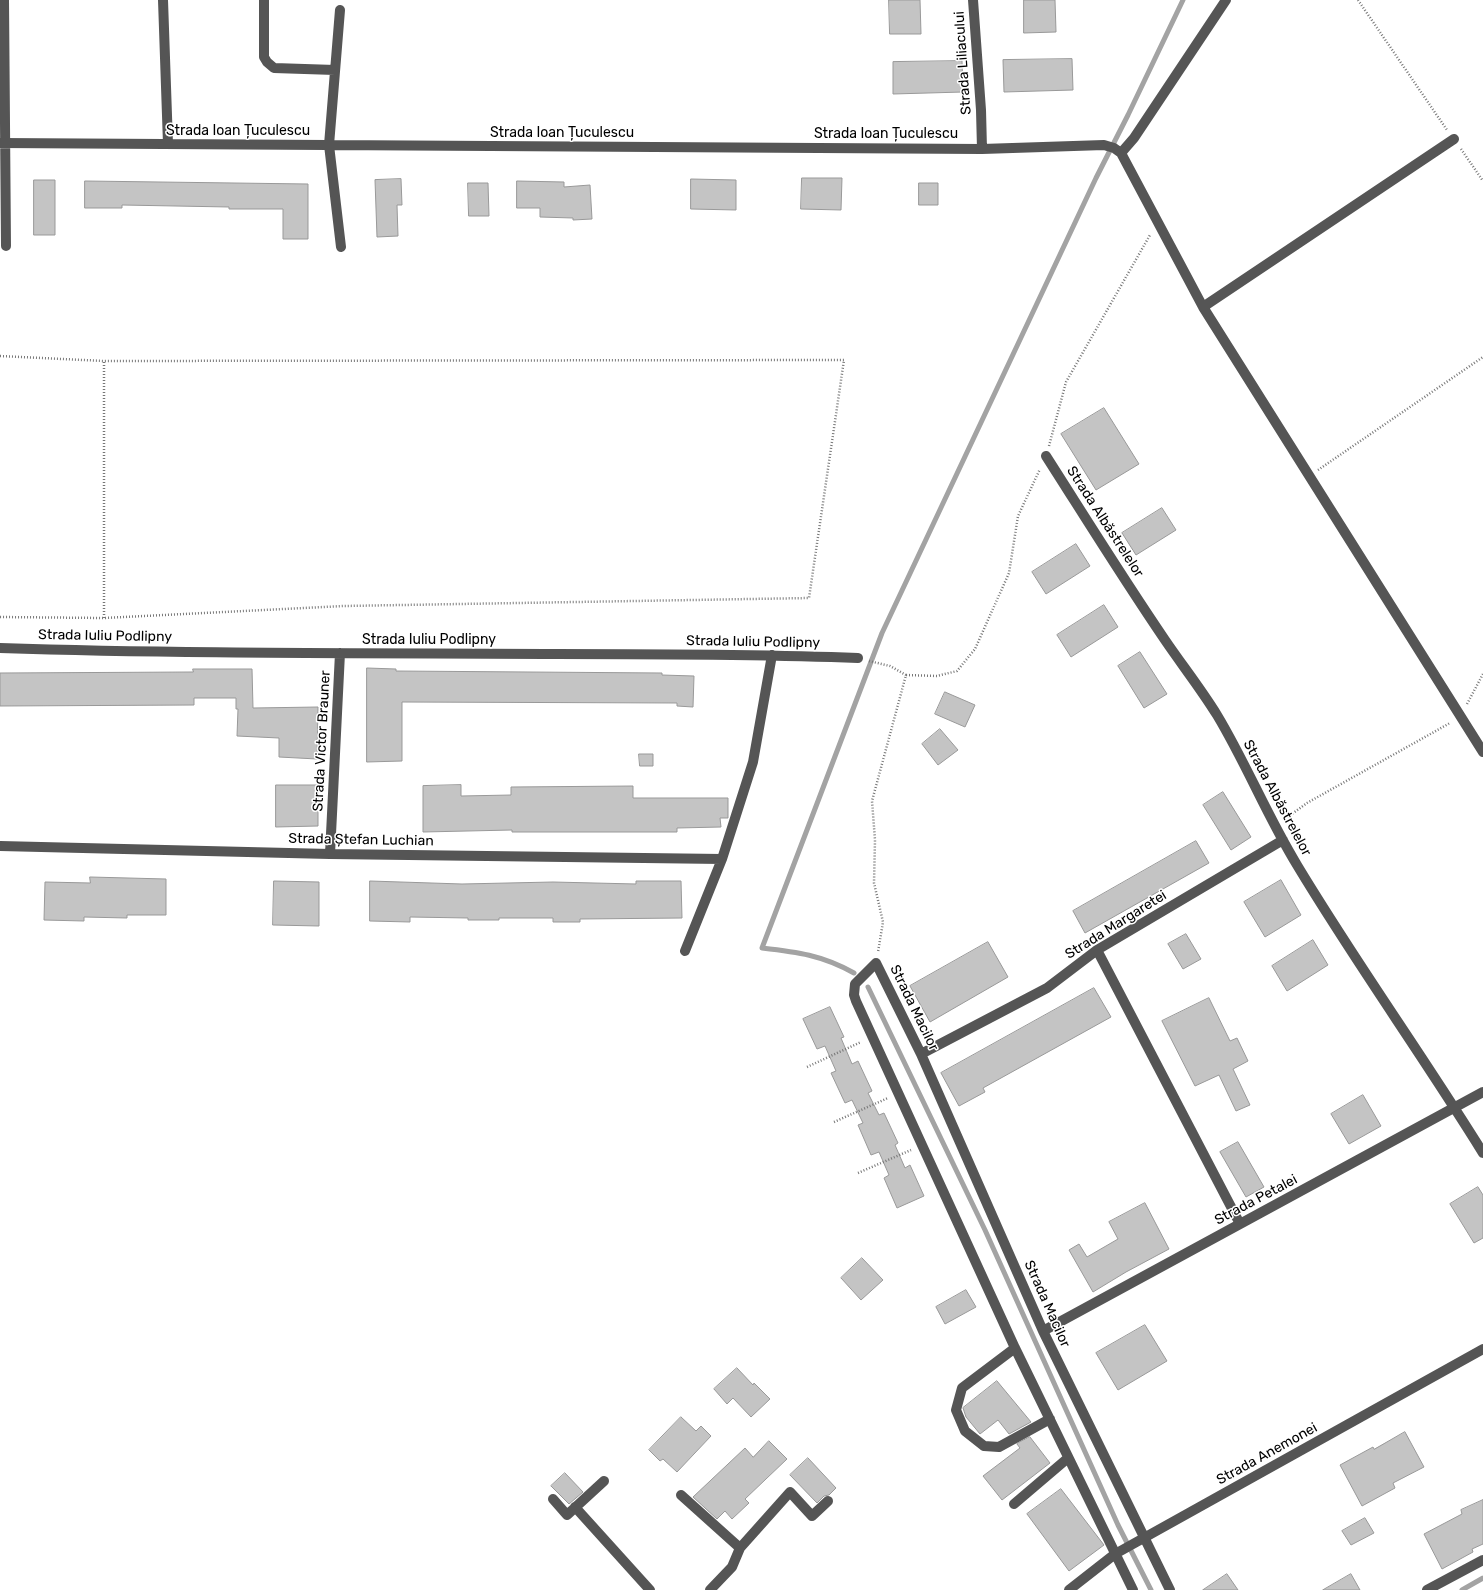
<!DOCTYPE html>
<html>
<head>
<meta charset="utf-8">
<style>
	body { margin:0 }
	canvas { display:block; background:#fff }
</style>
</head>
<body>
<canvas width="1483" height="1590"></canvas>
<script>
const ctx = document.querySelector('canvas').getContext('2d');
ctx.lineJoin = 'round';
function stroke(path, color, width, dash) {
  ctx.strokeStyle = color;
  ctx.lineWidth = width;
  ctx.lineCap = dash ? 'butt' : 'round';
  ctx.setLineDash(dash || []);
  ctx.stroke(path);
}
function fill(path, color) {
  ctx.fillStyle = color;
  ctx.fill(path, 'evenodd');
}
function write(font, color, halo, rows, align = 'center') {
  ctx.font = font + ' Rubik,sans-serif';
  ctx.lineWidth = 3;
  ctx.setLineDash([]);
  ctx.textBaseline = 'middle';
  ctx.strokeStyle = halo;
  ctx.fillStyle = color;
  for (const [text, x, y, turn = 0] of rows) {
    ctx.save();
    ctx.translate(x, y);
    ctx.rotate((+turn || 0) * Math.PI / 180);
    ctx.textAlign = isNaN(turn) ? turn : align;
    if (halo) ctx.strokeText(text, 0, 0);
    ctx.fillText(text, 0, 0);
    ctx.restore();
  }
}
stroke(new Path2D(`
	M854,973C822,955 797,952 762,948L882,633L1096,178L1128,115L1183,0
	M868,987L985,1230L1118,1525L1151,1590
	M1462,1590L1483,1578`), '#a3a3a3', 5);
const building = new Path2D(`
	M889,0H920L921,34H890Z
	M1024,0H1055L1056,32L1024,33Z
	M1072,59L1073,90L1004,92L1003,60Z
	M962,61L963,92L893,94V62Z
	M802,178H842L841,210L801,209Z
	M401,179L402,205H397L398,236L377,237L375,180Z
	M691,179L736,180V210L691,209Z
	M34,180H55V235H34Z
	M85,181L308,184V239H283V209H229V207L122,205V208H85Z
	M517,181L564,182V187L590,185L592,219L573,220V218L540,217V208H517Z
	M468,183H488L489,216H469Z
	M919,183H938V205H919Z
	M1104,408L1139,464L1096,490L1061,434Z
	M1162,508L1176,530L1136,555L1122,533Z
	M1076,544L1090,566L1046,594L1032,572Z
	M1104,605L1118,627L1071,657L1057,635Z
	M1140,652L1167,694L1144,708L1118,666Z
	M367,668L396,669V671L662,673V675L694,676L693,707L677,706V703L402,702V761L367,762Z
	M193,669H252L253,708L318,707L317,759L279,757V738L237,736L238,709H236V698H194V705L0,706V673L193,672Z
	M945,692L975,705L965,727L935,714Z
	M940,729L958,750L938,765L922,744Z
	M639,754H653V766H640Z
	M276,785H318V826L276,827Z
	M461,785V796L511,795V787L633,786V798H728V818H720L721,827L677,828V832H512V830L423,832V786Z
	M1223,792L1251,837L1231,850L1203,805Z
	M1196,841L1209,863L1085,933L1073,911Z
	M90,877L166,879V915H127V918L84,917V921L44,920L45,882L90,883Z
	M1281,880L1301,915L1265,937L1244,902Z
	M274,881L319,882V926L273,925Z
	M370,881L462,884L553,882L636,884V881H681L682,918L580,919V922H553V918H499V920H468V918L410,917V922L370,921Z
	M1186,934L1201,959L1183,969L1168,944Z
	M1313,940L1328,965L1287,991L1272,966Z
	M988,942L1008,977L930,1022L910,986Z
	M1094,988L1111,1017L983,1088L985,1092L959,1106L941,1073Z
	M1209,998L1230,1041L1237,1038L1248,1061L1233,1069L1250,1105L1236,1111L1219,1075L1195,1086L1162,1021Z
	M830,1007L844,1037L841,1038L852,1064L858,1061L872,1091L868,1093L879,1115L884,1113L898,1143L895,1145L905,1168L910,1165L924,1196L897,1208L884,1178L889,1175L879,1152L871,1155L858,1125L863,1123L852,1100L845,1103L831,1073L836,1071L825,1046L817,1049L803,1019Z
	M1363,1095L1381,1126L1349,1144L1331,1114Z
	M1238,1142L1264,1187L1246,1197L1220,1152Z
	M1478,1187L1483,1195V1238L1474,1243L1450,1204Z
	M1145,1203L1169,1249L1126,1272L1093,1292L1069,1250L1079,1244L1087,1257L1118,1239L1109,1222Z
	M862,1258L883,1280L861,1300L841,1278Z
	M966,1290L976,1307L945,1324L936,1307Z
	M1145,1325L1167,1361L1118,1390L1096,1353Z
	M737,1368L753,1385L754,1383L770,1399L751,1417L733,1398L727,1404L714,1389Z
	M997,1381L1031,1422L1009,1434L998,1420L980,1434L966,1417L963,1408Z
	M681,1417L696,1431L701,1426L711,1436L677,1472L663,1459L660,1461L649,1450Z
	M1405,1432L1424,1467L1393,1483L1395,1488L1362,1506L1340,1465L1373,1447L1374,1449Z
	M1030,1437L1050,1463L1002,1500L983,1476L1020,1448L1017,1444Z
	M769,1441L787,1459L745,1499L749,1503L732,1519L725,1511L717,1519L693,1497L745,1448L753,1457Z
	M808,1458L836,1488L829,1495L824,1496L817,1503L790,1475Z
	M565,1473L583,1492L569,1504L551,1486Z
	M1061,1489L1104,1545L1069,1571L1027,1514Z
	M1483,1500V1544L1472,1549L1473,1552L1442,1569L1424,1534L1462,1514L1461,1510Z
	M1365,1518L1374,1533L1351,1545L1342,1531Z
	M1227,1574L1238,1590H1203Z
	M1351,1574L1360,1590H1323Z`);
fill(building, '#c4c4c4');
stroke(building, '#999', 1);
stroke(new Path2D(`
	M1358,0L1447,130
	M1461,149L1483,181
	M0,356L104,361L844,360L809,598L344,606L104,618L0,617
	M1049,446L1066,382L1150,235
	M1318,470L1483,357
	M104,618V361
	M869,661L890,666L906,675L872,801L875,840L874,883L883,922L878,952
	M906,675L937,676L957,671L975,649L1009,573L1018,516L1040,469
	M1467,704L1483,674
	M1285,819L1307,803L1450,723
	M807,1067L861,1042
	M834,1122L888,1098
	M858,1173L911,1150`), '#777', 2.5, [1, 2]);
stroke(new Path2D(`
	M4,0L6,246
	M163,0L168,144
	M264,0V57L267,62L274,68L335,70
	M973,0L981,110L982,149
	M340,10L329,145L341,247
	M0,143L982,149L1104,145L1114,148L1121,153L1203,307L1483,752
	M1121,153L1134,138L1226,0
	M1203,307L1454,139
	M1046,456C1085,517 1124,580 1165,640C1182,665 1201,689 1217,715C1246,763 1267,816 1297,865C1356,963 1423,1056 1483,1153
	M0,648C185,654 371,653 556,654C657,654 757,654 858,658
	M0,846L330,854L722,859
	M330,854L340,653
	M1097,950L1240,1224
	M685,951L722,859L753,762L772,655
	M921,1054L1047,988L1097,950L1283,840
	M1043,1331L1483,1092
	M1015,1348L962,1388L956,1410L965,1431L984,1446L999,1447L1050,1419
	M681,1495L740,1548L732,1567L710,1590
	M553,1499L567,1515L604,1481
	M1014,1504L1068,1458
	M575,1507L650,1590
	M740,1548L790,1492L812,1516L828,1501
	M1069,1590L1115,1554L1483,1349
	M1133,1590L1015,1348L856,1001L854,995L855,984L876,963L921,1054L1043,1331L1170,1590
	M1427,1590L1483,1560`), '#555', 10);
write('14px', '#000', '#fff', [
	["Strada Liliacului",963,63,-94],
	["Strada Ioan Țuculescu",238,131],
	["Strada Ioan Țuculescu",562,133],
	["Strada Ioan Țuculescu",886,134],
	["Strada Albăstrelelor",1105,522,57],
	["Strada Iuliu Podlipny",105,636,1],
	["Strada Iuliu Podlipny",429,640],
	["Strada Iuliu Podlipny",753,642,1],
	["Strada Victor Brauner",322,741,-87],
	["Strada Albăstrelelor",1277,798,62],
	["Strada Ștefan Luchian",361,840,1],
	["Strada Margaretei",1116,925,-32],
	["Strada Macilor",914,1008,64],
	["Strada Petalei",1256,1200,-28],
	["Strada Macilor",1047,1304,66],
	["Strada Anemonei",1267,1454,-29]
]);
</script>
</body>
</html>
